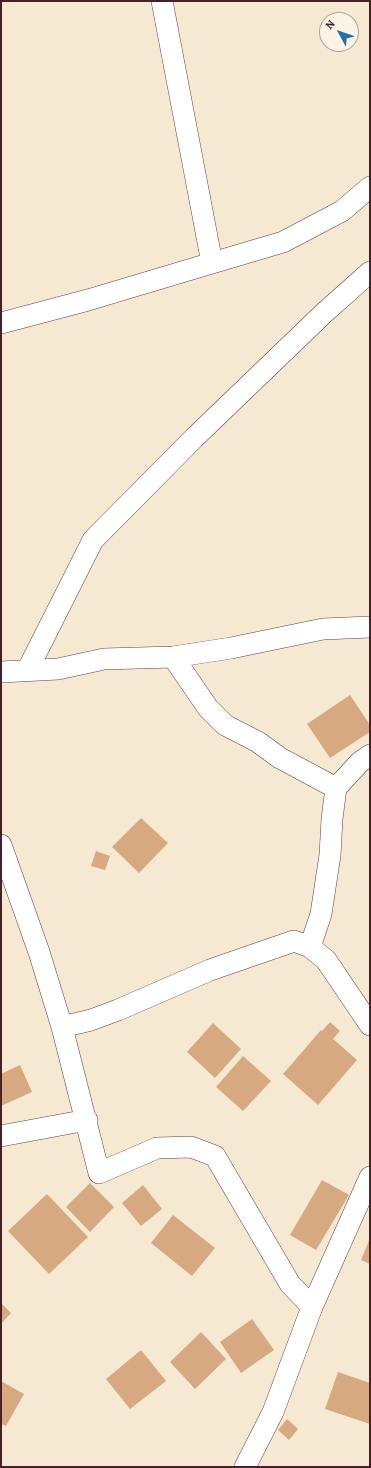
<!DOCTYPE html>
<html>
<head>
<meta charset="utf-8">
<style>
	body { margin:0 }
	#map { position:relative; width:371px; height:1468px; overflow:hidden; background:#f6e9d1; font-family:Alegreya,serif }
	canvas { display:block }
	.frame { position:absolute; inset:0; border:2px solid #4a1f2b; pointer-events:none }
	.north { position:absolute; left:319px; top:12px; width:40px; height:40px; box-sizing:border-box; background:#fcf5e5; border:1px solid #b59f9b; border-radius:50%; rotate:310deg; font-size:11px; font-weight:700; line-height:16px; text-align:center; color:#4a1f2b }
	.north::after { content:''; display:block; margin:auto; width:14px; height:18px; background:#1f6fb2; clip-path:polygon(50% 0,100% 100%,50% 72%,0 100%) }
</style>
</head>
<body>
<div id="map">
<canvas width="371" height="1468"></canvas>
<div class="frame"></div>
<div class="north">N</div>
</div>
<script>
const ctx = document.querySelector('canvas').getContext('2d');
ctx.lineJoin = 'round';
function fill(path, color) {
  ctx.fillStyle = color;
  ctx.fill(path, 'evenodd');
}
function stroke(path, color, width, dash) {
  ctx.strokeStyle = color;
  ctx.lineWidth = width;
  ctx.lineCap = dash ? 'butt' : 'round';
  ctx.setLineDash(dash || []);
  ctx.stroke(path);
}
fill(new Path2D(`
	M350,695L370,725V732L330,758L307,724Z
	M141,818L168,843L139,873L112,847Z
	M96,851L110,856L105,870L91,866Z
	M330,1022L340,1031L333,1039L357,1060L318,1105L283,1074L321,1030L322,1031Z
	M213,1023L241,1049L215,1078L187,1052Z
	M243,1056L271,1081L243,1111L216,1087Z
	M20,1065L32,1092L1,1106V1074Z
	M322,1180L349,1195L316,1250L290,1235Z
	M90,1183L114,1207L90,1232L66,1207Z
	M143,1185L162,1209L141,1226L122,1203Z
	M47,1194L88,1237L49,1274L8,1231Z
	M173,1215L215,1248L192,1276L151,1243Z
	M370,1238V1264L361,1260Z
	M1,1303L11,1313L1,1324Z
	M252,1319L274,1350L241,1373L220,1342Z
	M201,1332L226,1359L195,1389L170,1362Z
	M141,1350L166,1381L130,1409L106,1379Z
	M338,1372L370,1383V1424L325,1409Z
	M1,1381L24,1394L6,1426L1,1424Z
	M287,1419L298,1429L289,1440L278,1430Z`), '#d7a981');
const street = new Path2D(`
	M162,1L212,263
	M1,323L88,300L212,263L283,242L342,211L370,187
	M173,657L208,708L225,725L258,742L280,758L336,788
	M28,669L93,540L194,438L324,313L370,272
	M1,672L58,669L104,659L173,657L231,648L323,629L370,627
	M1,845L39,952L62,1027L99,1173L157,1148L191,1147L215,1156L290,1284L312,1307
	M310,947L321,914L330,855L332,819L336,788L360,762L370,755
	M62,1027L91,1020L118,1010L210,970L294,941L310,947L326,960L370,1025
	M1,1136L87,1120
	M245,1467L273,1412L312,1307L370,1177`);
stroke(street, '#643d44', 22);
stroke(street, '#fff', 21);
</script>
</body>
</html>
